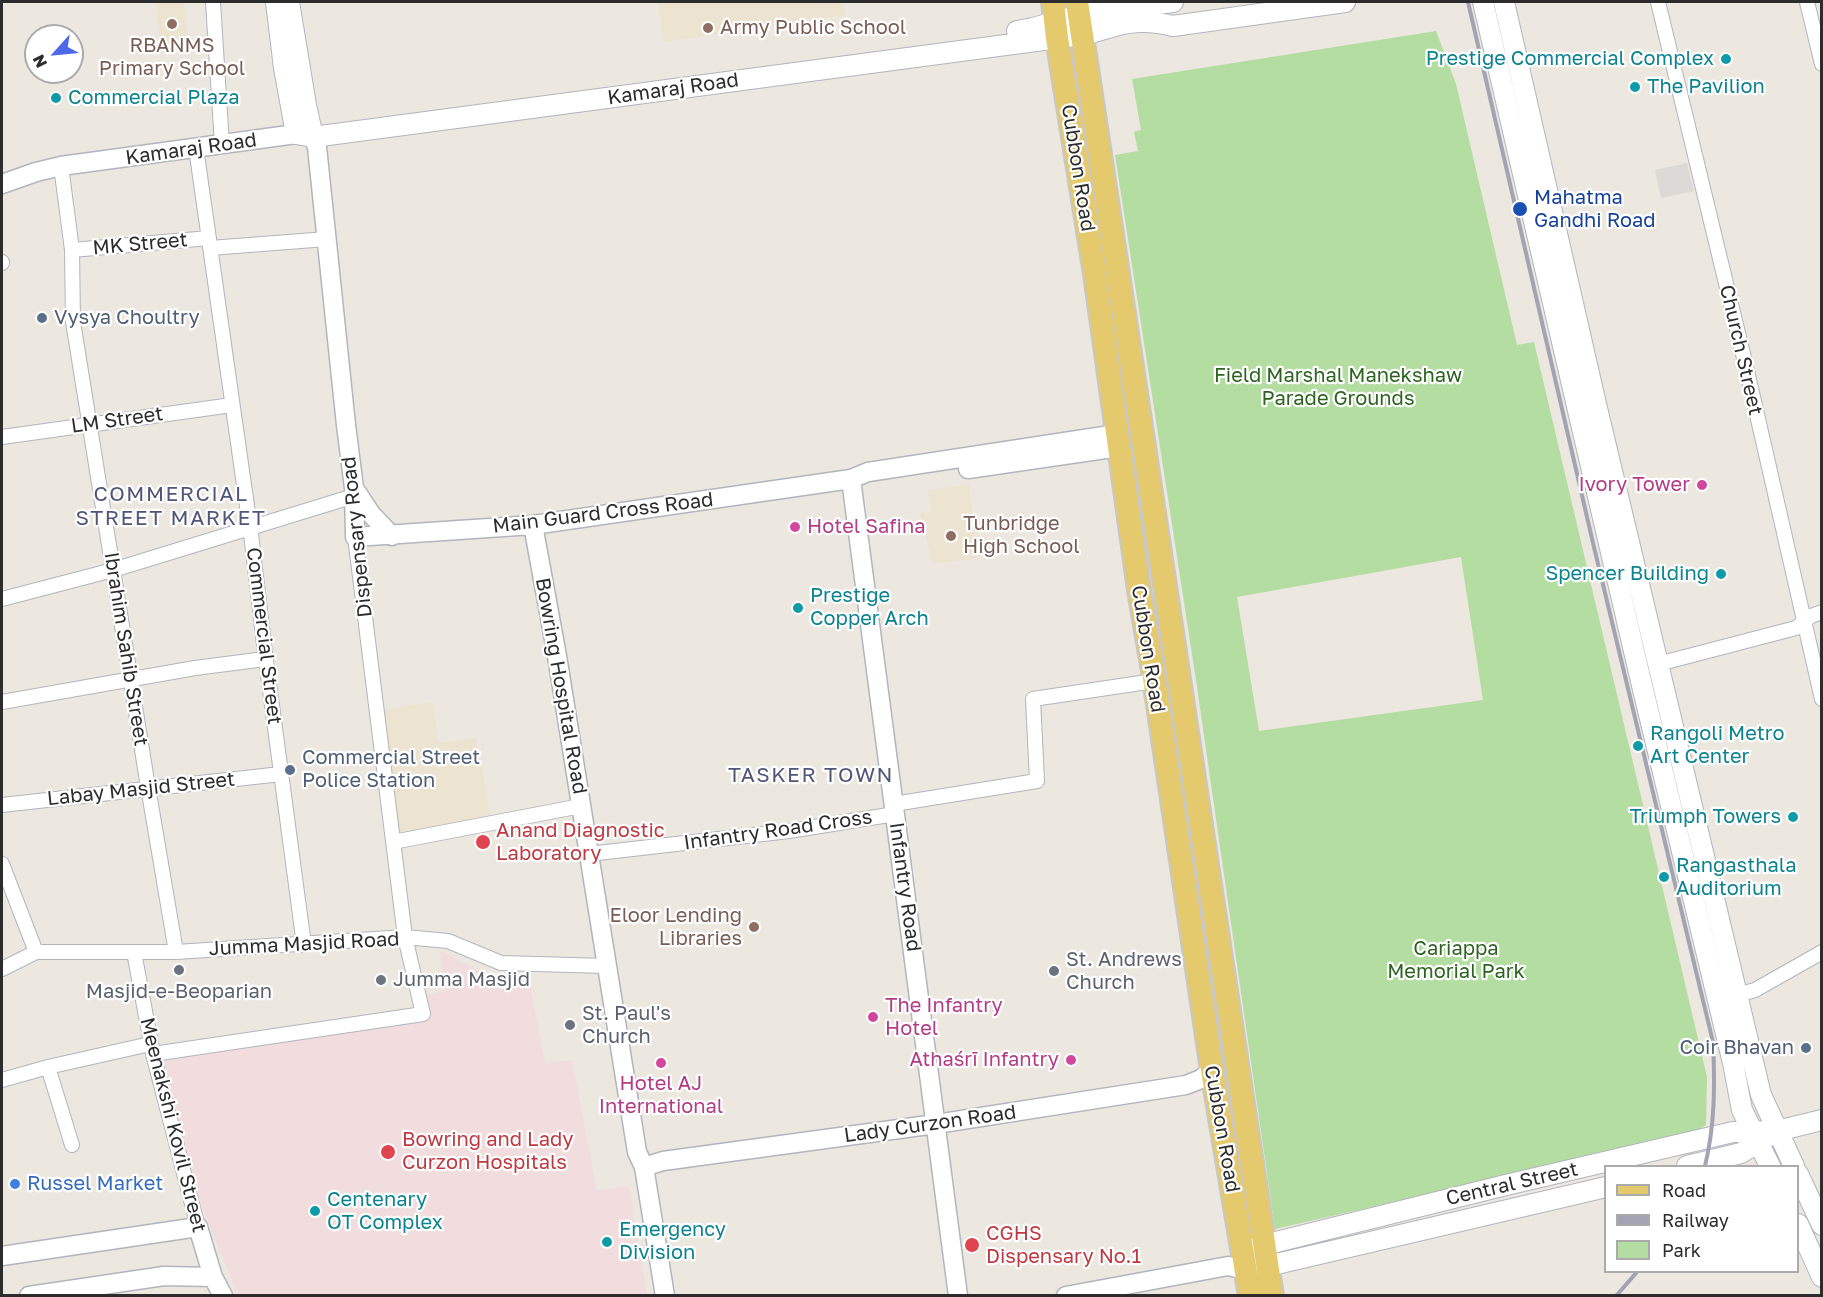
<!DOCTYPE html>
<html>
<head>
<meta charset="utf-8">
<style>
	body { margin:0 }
	#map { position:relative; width:1823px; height:1297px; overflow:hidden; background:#ece7df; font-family:"Golos Text",sans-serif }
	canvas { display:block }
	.frame { position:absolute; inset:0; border:3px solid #2c2c2c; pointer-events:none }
	.legend { position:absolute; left:1604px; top:1165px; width:195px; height:108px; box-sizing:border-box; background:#fff; border:2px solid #ababab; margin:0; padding:8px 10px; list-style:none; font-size:18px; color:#2c2c2c }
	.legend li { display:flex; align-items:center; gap:12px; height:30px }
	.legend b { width:30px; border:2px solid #ababab }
	.north { position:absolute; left:24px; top:24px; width:60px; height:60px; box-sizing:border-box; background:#fff; border:2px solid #ababab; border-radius:50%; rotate:243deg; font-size:16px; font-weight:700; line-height:24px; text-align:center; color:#2c2c2c }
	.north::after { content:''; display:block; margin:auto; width:21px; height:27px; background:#4e68ea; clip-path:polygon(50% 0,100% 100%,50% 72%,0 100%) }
</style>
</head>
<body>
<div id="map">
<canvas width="1823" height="1297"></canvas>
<div class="frame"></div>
<ul class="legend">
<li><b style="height:8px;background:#e4ca6c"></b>Road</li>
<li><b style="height:8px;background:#a2a4b4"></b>Railway</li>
<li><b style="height:16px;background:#b4dda1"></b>Park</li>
</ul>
<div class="north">N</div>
</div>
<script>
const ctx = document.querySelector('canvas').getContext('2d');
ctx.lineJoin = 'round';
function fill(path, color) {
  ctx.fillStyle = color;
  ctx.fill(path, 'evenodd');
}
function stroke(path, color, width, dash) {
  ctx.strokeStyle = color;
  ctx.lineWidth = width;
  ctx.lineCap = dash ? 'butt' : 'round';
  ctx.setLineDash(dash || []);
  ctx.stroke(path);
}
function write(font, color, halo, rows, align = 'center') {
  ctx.font = font + ' "Golos Text",sans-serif';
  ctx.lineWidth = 4.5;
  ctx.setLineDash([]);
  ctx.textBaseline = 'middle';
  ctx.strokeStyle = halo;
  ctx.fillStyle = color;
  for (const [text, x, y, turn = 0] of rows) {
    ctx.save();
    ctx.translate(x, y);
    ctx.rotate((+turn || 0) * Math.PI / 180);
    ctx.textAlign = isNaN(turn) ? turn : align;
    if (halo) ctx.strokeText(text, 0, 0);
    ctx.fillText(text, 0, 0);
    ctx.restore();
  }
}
fill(new Path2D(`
	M156,2H184L188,47L161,49Z
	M658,2H843L845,15L664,42Z
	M969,485L978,558L933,564L920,513L931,511L928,490Z
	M433,702L438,743L476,738L491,821L399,839L384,710Z`), '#ece3d0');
fill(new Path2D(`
	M439,950L495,979L529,980L545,1063L572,1060L597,1191L629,1186L647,1295H238L198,1197L161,1057L425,1018L422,996L446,991Z`), '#f2ddde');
fill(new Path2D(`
	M1436,31L1456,84L1517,345L1534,342L1707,1077L1706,1125L1694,1133L1275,1229L1196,680L1115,155L1138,151L1134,132L1141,130L1132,79ZM1461,557L1483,700L1259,731L1237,597Z
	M1152,604H1157L1181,756L1176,757Z
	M1179,788H1183L1253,1232L1247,1233Z`), '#b4dda1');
fill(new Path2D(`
	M1687,163L1694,191L1661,198L1655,170Z`), '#dcdad6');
const minor = new Path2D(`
	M213,2L222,145
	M1658,2L1745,362L1822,699
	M1807,2L1822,64
	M196,148L251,534L265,653L304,945
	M61,166L72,250L73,322L148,787L176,952
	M210,248L327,239
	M72,250L209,238
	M2,262V263
	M2,437L232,405
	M2,599L113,570L354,496
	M1658,664L1796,628L1811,616L1822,612
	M2,702L195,668L265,659
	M894,804L1037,781L1033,699L1154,681
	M2,805L281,774
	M393,842L581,806
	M589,854L789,831L895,814
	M2,864L36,952
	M134,952L153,1054L198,1227
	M2,969L36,952H176L405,937L448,941L501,963L606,966
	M1737,995L1755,990L1822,952
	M153,1054L423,1014L405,937L355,537
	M48,1067L72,1145
	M2,1080L48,1067L150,1044`);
const tertiary = new Path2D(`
	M313,137L317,147L346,425L354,488L355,537L533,525L851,479L868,472L1117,434
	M2,184L36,172L61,166L296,134
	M968,469L1119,447
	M851,479L958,1296
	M354,488L371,514L392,536
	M533,525L557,656L637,1152L644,1167L665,1296
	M644,1167L663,1161L936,1124L1186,1085L1201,1079L1212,1070
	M2,1256L198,1227L213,1277L223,1296
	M29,1296L164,1276L213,1277
	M1066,1296L1228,1266L1246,1270`);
const secondary = new Path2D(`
	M276,2L284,68L296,134
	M289,2L306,105L313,137
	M1483,2L1640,677L1733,1063L1742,1110L1770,1166
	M1504,2L1596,404L1761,1095L1794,1166
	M1017,31L1033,28L1091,12L1173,2
	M296,134L313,137L1081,35C1093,33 1103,29 1115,26C1135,20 1153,21 1173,26L1345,2
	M1687,1166L1741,1153L1767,1137
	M1798,1174L1822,1225
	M1798,1224L1822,1277
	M1252,1249L1264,1245L1506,1185L1733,1132L1777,1131L1822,1120
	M1255,1269L1606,1187`);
const primary = new Path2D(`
	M1053,2L1057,38L1095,274L1139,590L1153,671L1212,1070L1250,1296
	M1077,2L1272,1296`);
stroke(minor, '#b2b5be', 16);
stroke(tertiary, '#b2b5be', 21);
stroke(secondary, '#b2b5be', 22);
stroke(primary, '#c8c8c8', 26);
stroke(minor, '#fff', 14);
stroke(tertiary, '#fff', 18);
stroke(secondary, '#fff', 20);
stroke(primary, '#e4ca6c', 22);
stroke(new Path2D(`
	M1468,2L1593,543L1713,1042C1715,1085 1715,1125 1705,1166
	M1616,1296L1637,1272`), '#a2a4b4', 4);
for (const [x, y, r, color] of [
	[172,24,6,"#8d6e63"],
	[708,28,6,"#8d6e63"],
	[1726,59,6,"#0f9aa8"],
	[1635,87,6,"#0f9aa8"],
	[56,98,6,"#0f9aa8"],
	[1520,209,8,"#1a4fb4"],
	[42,318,6,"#5c6f8a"],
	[1702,485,6,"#d1479c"],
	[795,527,6,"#d1479c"],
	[951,536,6,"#8d6e63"],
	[1721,574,6,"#0f9aa8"],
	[798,608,6,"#0f9aa8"],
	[1638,746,6,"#0f9aa8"],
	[290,770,6,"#5c6f8a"],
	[1793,817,6,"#0f9aa8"],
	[483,842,8,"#e0444e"],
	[1664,877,6,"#0f9aa8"],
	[754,927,6,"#8d6e63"],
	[179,970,6,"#6b7280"],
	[1054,971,6,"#6b7280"],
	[381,980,6,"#6b7280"],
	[873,1017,6,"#d1479c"],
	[570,1025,6,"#6b7280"],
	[1806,1048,6,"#5c6f8a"],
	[1071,1060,6,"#d1479c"],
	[661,1063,6,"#d1479c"],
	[388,1152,8,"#e0444e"],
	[15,1184,6,"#3f7fe0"],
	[315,1211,6,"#0f9aa8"],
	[607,1242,6,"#0f9aa8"],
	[972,1245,8,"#e0444e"]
]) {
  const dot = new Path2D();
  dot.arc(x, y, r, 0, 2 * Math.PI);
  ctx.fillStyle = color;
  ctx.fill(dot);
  stroke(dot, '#fff', 2);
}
write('20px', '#785e54', '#fff', [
	["Army Public School",720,28],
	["RBANMS",172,46,"center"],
	["Primary School",172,69,"center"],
	["Tunbridge",963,524],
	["High School",963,547],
	["Eloor Lending",742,916,"right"],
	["Libraries",742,939,"right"]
], 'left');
write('20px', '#0d838f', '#fff', [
	["Prestige Commercial Complex",1714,59,"right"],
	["The Pavilion",1647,87],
	["Commercial Plaza",68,98],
	["Spencer Building",1709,574,"right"],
	["Prestige",810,596],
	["Copper Arch",810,619],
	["Rangoli Metro",1650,734],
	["Art Center",1650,757],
	["Triumph Towers",1781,817,"right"],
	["Rangasthala",1676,866],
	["Auditorium",1676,889],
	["Centenary",327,1200],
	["OT Complex",327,1223],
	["Emergency",619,1230],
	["Division",619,1253]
], 'left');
write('20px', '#2c2c2c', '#fff', [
	["Kamaraj Road",673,89,-8],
	["Kamaraj Road",191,149,-8],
	["Cubbon Road",1078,168,81],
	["MK Street",140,244,-5],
	["Church Street",1741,350,77],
	["LM Street",117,420,-8],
	["Main Guard Cross Road",603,513,-7],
	["Dispensary Road",357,537,-96],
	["Commercial Street",264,636,83],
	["Ibrahim Sahib Street",126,649,81],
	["Cubbon Road",1148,649,81],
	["Bowring Hospital Road",561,686,80],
	["Labay Masjid Street",141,789,-6],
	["Infantry Road Cross",778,830,-8],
	["Infantry Road",905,887,82],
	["Jumma Masjid Road",304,944,-3],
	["Lady Curzon Road",930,1124,-8],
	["Meenakshi Kovil Street",173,1125,76],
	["Cubbon Road",1222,1129,80],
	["Central Street",1512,1184,-13]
]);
write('20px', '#164399', '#fff', [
	["Mahatma",1534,198],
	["Gandhi Road",1534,221]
], 'left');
write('20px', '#4e5e75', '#fff', [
	["Vysya Choultry",54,318],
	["Commercial Street",302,758],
	["Police Station",302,781],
	["Coir Bhavan",1794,1048,"right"]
], 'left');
write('20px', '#2e6321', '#fff', [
	["Field Marshal Manekshaw",1338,376],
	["Parade Grounds",1338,399],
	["Cariappa",1456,949],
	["Memorial Park",1456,972]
]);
write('20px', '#b23c85', '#fff', [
	["Ivory Tower",1690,485],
	["Hotel Safina",807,527,"left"],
	["The Infantry",885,1006,"left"],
	["Hotel",885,1029,"left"],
	["Athaśrī Infantry",1059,1060],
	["Hotel AJ",661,1084,"center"],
	["International",661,1107,"center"]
], 'right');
write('20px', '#be3a42', '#fff', [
	["Anand Diagnostic",496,831],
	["Laboratory",496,854],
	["Bowring and Lady",402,1140],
	["Curzon Hospitals",402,1163],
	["CGHS",986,1234],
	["Dispensary No.1",986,1257]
], 'left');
write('20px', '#5b616d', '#fff', [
	["St. Andrews",1066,960],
	["Church",1066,983],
	["Jumma Masjid",393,980],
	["Masjid-e-Beoparian",179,992,"center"],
	["St. Paul's",582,1014],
	["Church",582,1037]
], 'left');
write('20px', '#366cbe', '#fff', [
	["Russel Market",27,1184]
], 'left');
ctx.letterSpacing = '1.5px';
write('21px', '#505678', '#fff', [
	["COMMERCIAL",171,494],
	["STREET MARKET",171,518],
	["TASKER TOWN",811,775]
]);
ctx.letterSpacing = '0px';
</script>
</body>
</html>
